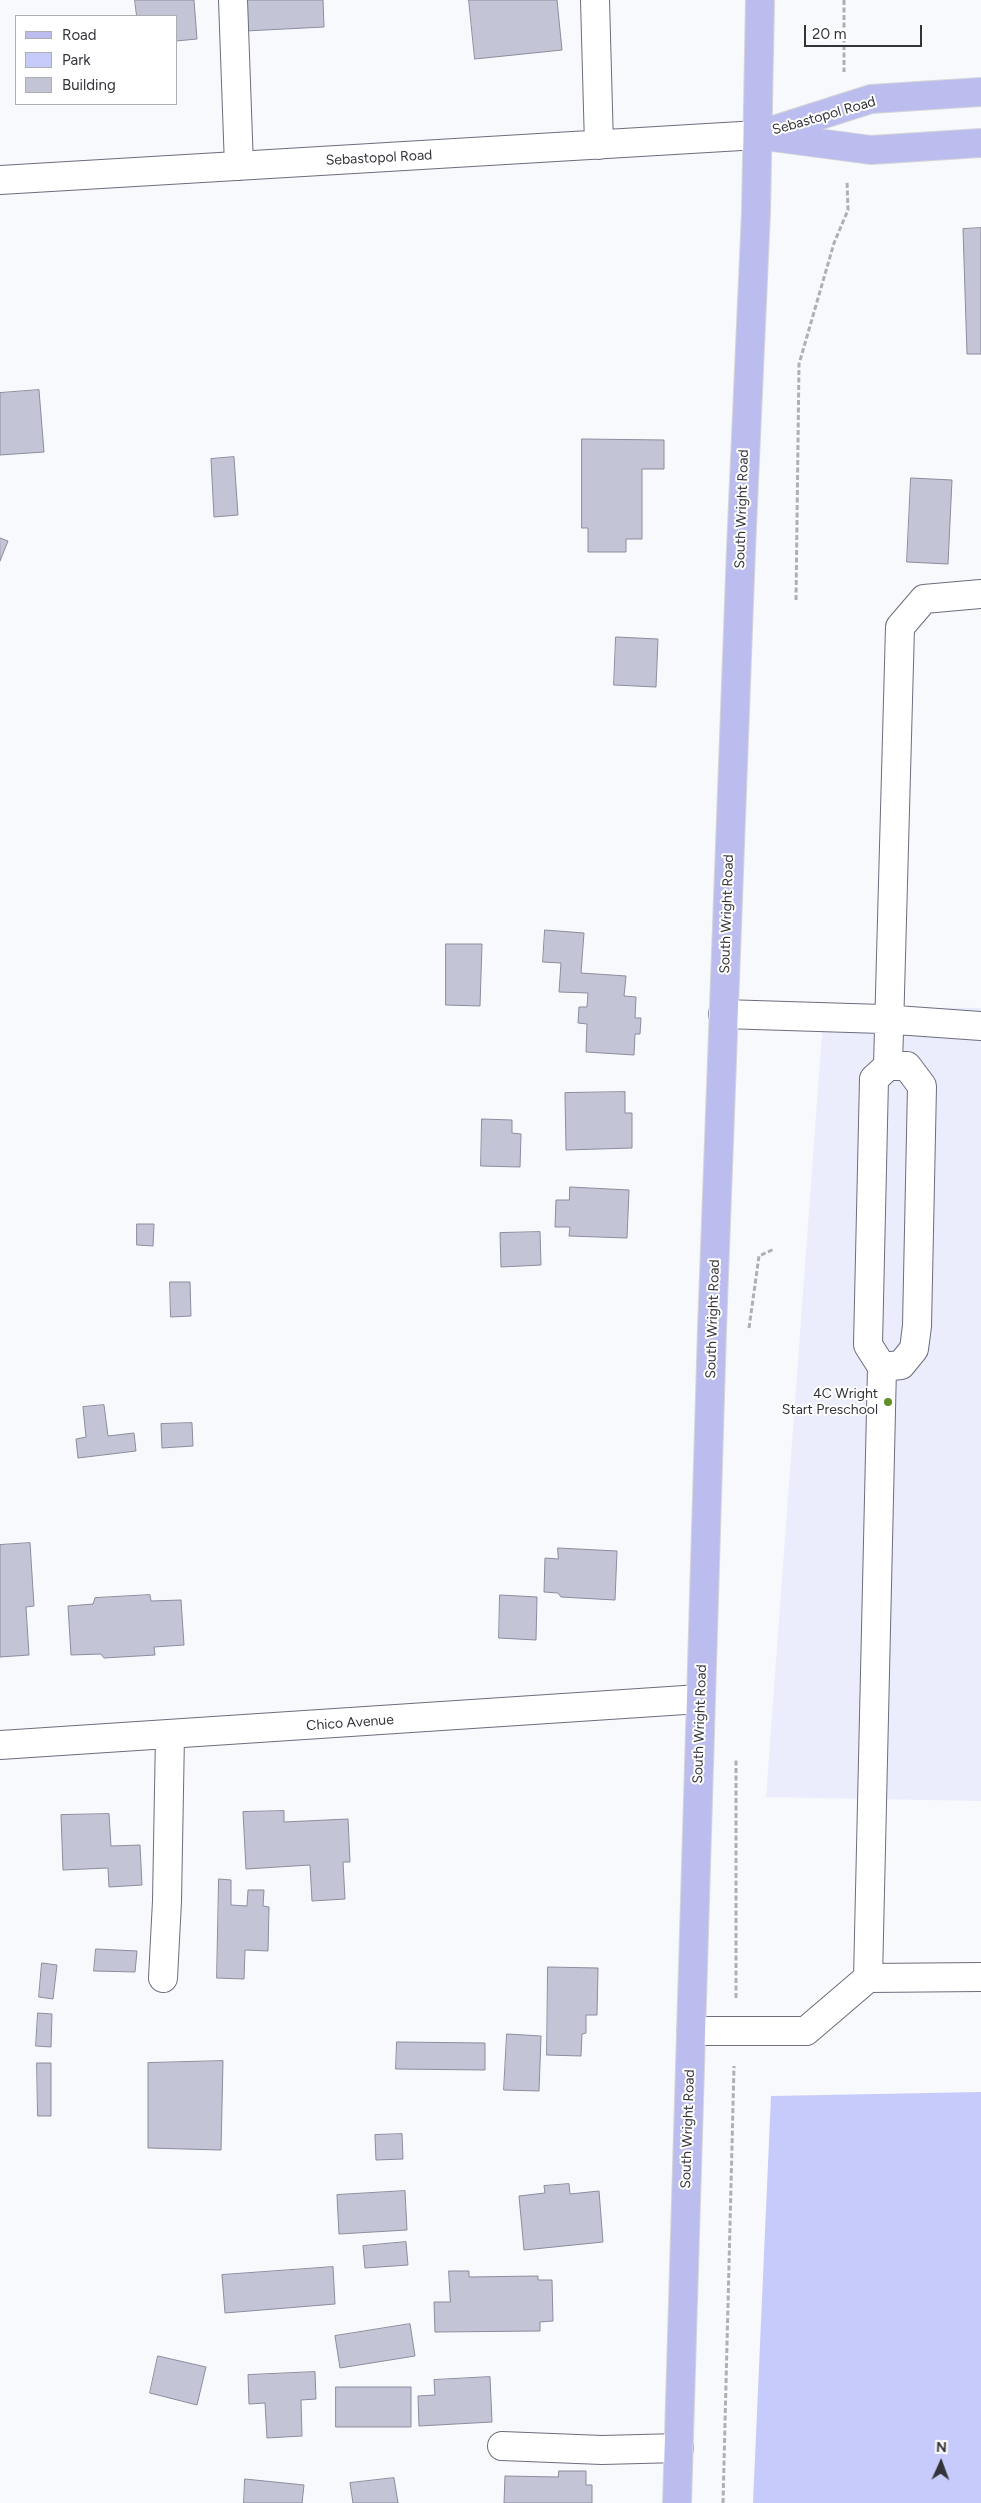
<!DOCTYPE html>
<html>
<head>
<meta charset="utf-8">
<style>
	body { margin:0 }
	#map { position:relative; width:981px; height:2503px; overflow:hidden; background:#f8f9fc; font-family:Figtree,sans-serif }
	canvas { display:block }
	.legend { position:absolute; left:15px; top:15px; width:162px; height:90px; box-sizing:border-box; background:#fff; border:1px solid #adaeb0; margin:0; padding:6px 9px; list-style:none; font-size:15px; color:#33343a }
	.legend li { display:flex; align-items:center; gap:10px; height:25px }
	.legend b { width:25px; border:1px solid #adaeb0 }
	.north { position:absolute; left:916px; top:2438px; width:50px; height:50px; -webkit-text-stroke:4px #fff; paint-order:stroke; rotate:2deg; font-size:14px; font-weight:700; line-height:20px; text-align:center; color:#33343a }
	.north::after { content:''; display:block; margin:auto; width:18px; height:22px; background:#33343a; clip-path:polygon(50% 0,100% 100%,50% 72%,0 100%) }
	.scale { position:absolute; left:804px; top:25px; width:118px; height:22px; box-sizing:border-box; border:2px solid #33343a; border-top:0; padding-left:6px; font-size:15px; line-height:18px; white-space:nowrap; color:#33343a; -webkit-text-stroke:4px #fff; paint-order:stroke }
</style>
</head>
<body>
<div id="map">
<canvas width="981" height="2503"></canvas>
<ul class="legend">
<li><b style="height:6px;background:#bcbdef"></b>Road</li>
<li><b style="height:14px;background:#c7cbfb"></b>Park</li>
<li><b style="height:14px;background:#c3c5d7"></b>Building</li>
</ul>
<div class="north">N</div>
<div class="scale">20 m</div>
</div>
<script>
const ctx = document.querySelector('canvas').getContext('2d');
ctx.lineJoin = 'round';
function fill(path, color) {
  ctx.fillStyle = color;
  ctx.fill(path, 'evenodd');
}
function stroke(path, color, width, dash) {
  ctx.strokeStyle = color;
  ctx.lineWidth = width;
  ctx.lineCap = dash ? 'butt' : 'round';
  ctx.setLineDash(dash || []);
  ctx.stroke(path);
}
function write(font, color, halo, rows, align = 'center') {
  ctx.font = font + ' Figtree,sans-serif';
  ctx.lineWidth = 4;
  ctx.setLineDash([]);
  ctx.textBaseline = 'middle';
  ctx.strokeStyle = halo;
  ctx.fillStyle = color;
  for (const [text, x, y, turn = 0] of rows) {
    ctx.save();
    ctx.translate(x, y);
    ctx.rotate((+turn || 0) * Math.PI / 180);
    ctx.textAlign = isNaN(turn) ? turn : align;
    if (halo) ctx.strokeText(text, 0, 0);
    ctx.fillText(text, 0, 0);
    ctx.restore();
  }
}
fill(new Path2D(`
	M824,1007L981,1008V1801L766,1797Z`), '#ebecfc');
fill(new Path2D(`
	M981,2092V2503H753L771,2096Z`), '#c7cbfb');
const building = new Path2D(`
	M135,0H194L197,39L176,41V16H137Z
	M243,0H323L324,27L245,31Z
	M469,0H557L562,50L475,59Z
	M981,228V354H967L963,229Z
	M39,390L44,452L0,455V393Z
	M582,439L664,440V469H642V539H626V552H588V528H582Z
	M234,457L238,515L214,517L211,459Z
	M911,478L952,480L948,564L907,562Z
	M0,538L8,541L0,561Z
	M616,637L658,639L656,687L614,685Z
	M545,930L584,933L581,973L626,976L624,996L636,997L635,1018H641L640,1034H635L634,1055L586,1052L587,1024L578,1023L579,1007H587L588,993L559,992L561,963L543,962Z
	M446,944H482L480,1006L446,1005Z
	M625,1092V1113H632V1148L566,1150L565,1093Z
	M482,1119L512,1120V1133L521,1134L520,1167L481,1166Z
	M570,1187L629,1190L627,1238L569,1236L570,1227H555L556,1200H569Z
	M137,1224H154L153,1246L137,1245Z
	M540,1232L541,1265L501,1267L500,1233Z
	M170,1282H190L191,1316L171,1317Z
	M104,1405L108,1436L134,1433L136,1451L78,1458L76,1439L86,1437L83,1407Z
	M192,1423L193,1446L162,1448L161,1424Z
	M30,1543L34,1606L26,1607L29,1655L0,1657V1545Z
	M558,1548L617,1551L615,1600L561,1597L558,1593L544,1592L545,1558L558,1559Z
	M150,1595L151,1601L181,1600L184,1645L154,1647L155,1655L104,1658L101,1654L71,1655L68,1606L93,1604L95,1598Z
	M500,1595L537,1597L536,1640L499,1638Z
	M284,1811V1822L348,1819L350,1862H343L345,1899L312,1901L310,1865L246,1869L243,1812Z
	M109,1814L111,1846L140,1845L142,1885L109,1887L108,1868L63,1870L61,1815Z
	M219,1879L231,1880V1905L247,1906L248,1890H264L263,1906L269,1907L268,1951L245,1950L244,1979L217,1978Z
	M96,1949L137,1951L135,1972L94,1971Z
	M42,1963L57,1965L53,1999L39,1997Z
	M548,1967L598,1968L597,2015H586V2033L582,2034L581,2056L547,2055Z
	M38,2013L52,2014L51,2047L36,2046Z
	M507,2034L541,2036L539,2091L504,2090Z
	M397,2042L485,2043V2070L396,2069Z
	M223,2061L221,2150L148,2148V2063Z
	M37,2063H51V2116H38Z
	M402,2134L403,2159L376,2160L375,2135Z
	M569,2184L570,2194L599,2191L603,2242L524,2250L519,2196L545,2193L544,2186Z
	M405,2191L407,2230L339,2234L337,2195Z
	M406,2242L408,2265L365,2268L363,2246Z
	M333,2267L335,2304L225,2313L222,2275Z
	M449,2271H469V2277L538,2276V2280H552L553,2321L540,2322V2331L435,2332L434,2302H450Z
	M410,2324L415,2356L340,2368L335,2336Z
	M158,2356L206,2367L197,2405L150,2393Z
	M315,2372L316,2399L301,2400L302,2436L267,2438L265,2403L249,2404L248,2375Z
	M490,2377L492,2422L419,2426L418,2396L435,2395L434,2380Z
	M336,2387H411V2427H336Z
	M559,2471H586V2485H592V2503H504L505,2476L558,2477Z
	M394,2478L398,2503H353L350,2483Z
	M245,2479L304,2485L302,2503H244Z`);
fill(building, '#c3c5d7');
stroke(building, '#8b8c9d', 1);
const minor = new Path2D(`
	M233,0L239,166
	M595,0L599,145
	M0,180L758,135
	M723,1014L882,1019L981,1026
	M888,1066L900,627L924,599L981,594
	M0,1745L700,1699
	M163,1978L167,1901L170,1735
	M868,1978L981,1977
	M691,2031H806L868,1978L882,1367L868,1345L874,1079L888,1066H907L922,1086L917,1326L914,1349L901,1365L882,1367
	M502,2446L602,2450L679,2448`);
const major = new Path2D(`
	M758,135L871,99L981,92
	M765,136L871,150L981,143
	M677,2503L712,1329L741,549L756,212L760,0`);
stroke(minor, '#6c6d7d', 30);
stroke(major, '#d6d6d8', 30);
stroke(new Path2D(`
	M844,0V72
	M796,600L799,364L834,243L848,210L847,181
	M749,1328L759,1256L774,1249
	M736,1998V1759
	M723,2503L734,2066`), '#afb0b4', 3, [5, 2.5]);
stroke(minor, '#fff', 28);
stroke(major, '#bcbdef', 28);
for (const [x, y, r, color] of [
	[888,1402,5,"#5f9128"]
]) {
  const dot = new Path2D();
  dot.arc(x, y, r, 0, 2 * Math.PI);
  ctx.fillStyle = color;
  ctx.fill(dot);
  stroke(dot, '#fff', 2);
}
write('14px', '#33343a', '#fff', [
	["Sebastopol Road",824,116,-16],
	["Sebastopol Road",379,158,-3],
	["South Wright Road",742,509,-88],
	["South Wright Road",727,914,-88],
	["South Wright Road",713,1319,-88],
	["Chico Avenue",350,1723,-4],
	["South Wright Road",700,1724,-88],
	["South Wright Road",688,2129,-88]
]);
write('14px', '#33343a', '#fff', [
	["4C Wright",878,1394],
	["Start Preschool",878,1410]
], 'right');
</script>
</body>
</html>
